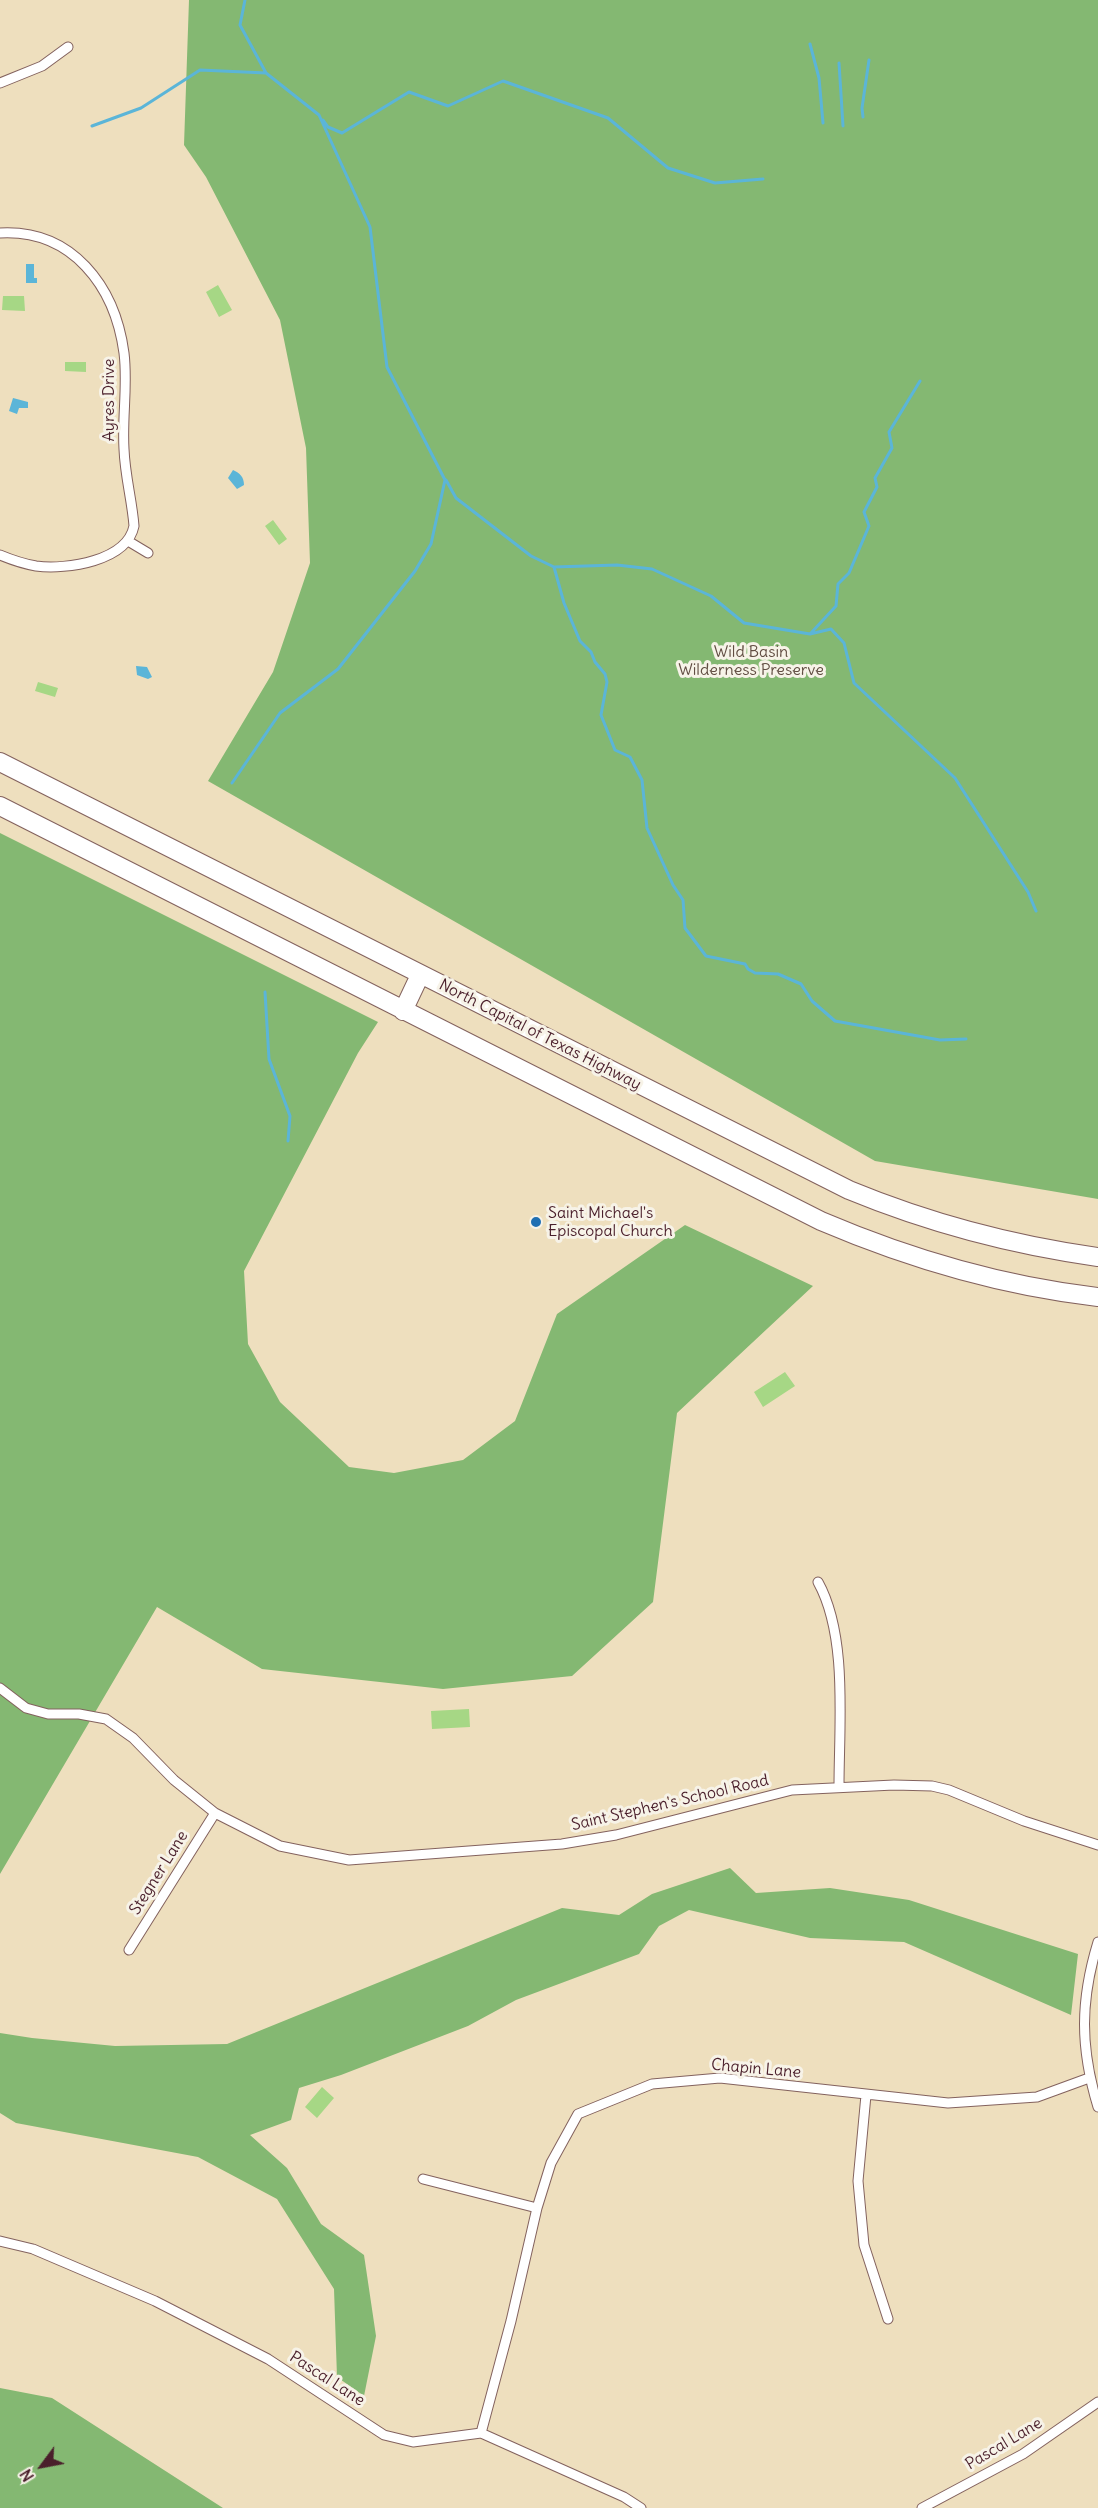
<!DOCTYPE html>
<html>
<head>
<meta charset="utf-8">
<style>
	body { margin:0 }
	#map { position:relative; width:1098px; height:2508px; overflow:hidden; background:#eedfbe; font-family:Delius,sans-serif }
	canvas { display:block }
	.north { position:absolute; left:12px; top:2436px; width:60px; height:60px; -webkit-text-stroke:4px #f7f3e8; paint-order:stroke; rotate:238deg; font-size:16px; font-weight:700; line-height:24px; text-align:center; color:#4a1f2b }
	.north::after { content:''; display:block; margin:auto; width:21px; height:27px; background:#4a1f2b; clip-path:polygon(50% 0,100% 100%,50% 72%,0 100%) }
</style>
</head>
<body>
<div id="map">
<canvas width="1098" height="2508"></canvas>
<div class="north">N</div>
</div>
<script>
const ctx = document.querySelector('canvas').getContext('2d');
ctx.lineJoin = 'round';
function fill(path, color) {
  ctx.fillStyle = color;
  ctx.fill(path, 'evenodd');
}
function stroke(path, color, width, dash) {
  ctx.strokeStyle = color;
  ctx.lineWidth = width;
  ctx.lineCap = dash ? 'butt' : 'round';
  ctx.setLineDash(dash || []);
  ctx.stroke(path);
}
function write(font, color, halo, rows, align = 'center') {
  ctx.font = font + ' Delius,sans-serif';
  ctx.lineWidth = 6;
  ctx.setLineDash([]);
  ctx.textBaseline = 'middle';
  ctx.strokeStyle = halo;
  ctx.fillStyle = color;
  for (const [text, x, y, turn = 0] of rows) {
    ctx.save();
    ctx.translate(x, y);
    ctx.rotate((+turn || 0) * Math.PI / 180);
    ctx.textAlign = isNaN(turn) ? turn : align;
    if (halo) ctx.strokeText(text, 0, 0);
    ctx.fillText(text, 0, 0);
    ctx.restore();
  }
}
fill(new Path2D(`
	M218,285L232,310L219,317L206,292Z
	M3,296H24L25,311L2,310Z
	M65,362H86V372L65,371Z
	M273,520L287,539L279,545L265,526Z
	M38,682L58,688L55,697L35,691Z
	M785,1372L795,1386L763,1407L754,1392Z
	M469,1709L470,1727L432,1729L431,1711Z
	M322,2087L334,2098L317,2118L305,2107Z`), '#a6d785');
fill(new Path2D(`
	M189,0H1098V1199L875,1161L208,781L273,672L310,563L306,448L280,320L206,177L184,145Z
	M0,833L378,1022L358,1053L244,1271L248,1344L280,1402L349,1467L394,1473L463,1460L515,1421L557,1314L685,1225L813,1286L677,1413L653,1602L572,1676L443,1689L262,1669L157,1607L0,1874Z
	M730,1868L756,1893L830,1888L909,1900L1078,1954L1071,2015L904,1942L810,1938L689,1910L659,1926L639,1954L516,2000L468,2026L341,2075L299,2088L291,2120L250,2135L287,2168L321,2224L364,2255L376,2336L364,2396L337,2377L334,2289L277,2199L198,2157L16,2123L0,2113V2033L32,2038L115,2046L227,2044L562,1908L619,1915L652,1894Z
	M0,2388L52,2398L223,2508H0Z`), '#84b872');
fill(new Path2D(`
	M26,264H34V278H37V283H26Z
	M13,398L28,402V408H19L17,414L9,411Z
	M233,470C240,473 244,477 244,485L237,489L228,478Z
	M136,666L147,667L152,677L148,679L137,675Z`), '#5bb5d8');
stroke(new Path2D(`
	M810,44L819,78L823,123
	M839,63L843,126
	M863,117L862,108L869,60
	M323,120L328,127L342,133L409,92L448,106L503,81L608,118L668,168L715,183L763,179
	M92,126L141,108L200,70L266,73L240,25L245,0
	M446,480L456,498L531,556L554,567L617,565L652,569L711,596L744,623L810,634L831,629L844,643L854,683L955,778L1028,892L1036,911
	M554,567L564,603L580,641L591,652L595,662L605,674L607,682L601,715L615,750L630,757L642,780L647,828L673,885L683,900L685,928L706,956L745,964L748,969L755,973L778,974L801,984L812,1001L835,1021L940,1040L966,1039
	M811,633L836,606L838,584L849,573L869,526L864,512L877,487L875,478L892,448L889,432L920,381
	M232,783L280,713L338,669L415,571L431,544L445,480L387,367L370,227L319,115L266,73
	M265,992L269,1059L290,1116L288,1141`), '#5bb5d8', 3);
const street = new Path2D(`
	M0,83L42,66L68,47
	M0,233C72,229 115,286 124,353C128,385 122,417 124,449C125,476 132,500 134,526C127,561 67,570 36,566C24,564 12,560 0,555
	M128,541L148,553
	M818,1582C848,1636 839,1724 839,1786
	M0,1688L26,1708L48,1714H79L106,1719L133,1738L174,1780L215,1813L280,1846L349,1860L562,1844L616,1835L792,1790L894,1785L932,1786L949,1790L1024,1821L1098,1845
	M1098,1942C1080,2001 1080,2047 1098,2107
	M129,1950L215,1813
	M866,2095L858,2181L864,2245L888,2319
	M423,2179L537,2208
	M0,2241L33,2249L155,2301L268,2359L384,2435L413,2442L481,2433L624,2497L641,2508
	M481,2433L511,2321L537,2208L551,2163L578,2114L652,2084L720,2078L948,2103L1037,2097L1089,2078
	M922,2508L1023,2454L1098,2402`);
const highway = new Path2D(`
	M0,762L849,1190C929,1223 1012,1245 1098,1257
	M0,806L821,1221C910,1259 1002,1286 1098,1297
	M403,1011L420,975`);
stroke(street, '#83625e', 11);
stroke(highway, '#83625e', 20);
stroke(street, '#fff', 9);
stroke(highway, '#fff', 18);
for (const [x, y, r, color] of [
	[536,1222,6,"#1f6fb2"]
]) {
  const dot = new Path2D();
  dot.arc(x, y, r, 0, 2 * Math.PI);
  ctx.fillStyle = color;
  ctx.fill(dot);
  stroke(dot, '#f7f3e8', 2);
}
write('16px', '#4a1f2b', '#f7f3e8', [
	["Ayres Drive",109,400,-90],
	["North Capital of Texas Highway",540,1035,27],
	["Saint Stephen's School Road",670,1803,-13],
	["Stegner Lane",159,1873,-58],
	["Chapin Lane",756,2069,5],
	["Pascal Lane",327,2379,33],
	["Pascal Lane",1004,2444,-31]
]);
write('16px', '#614d42', '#f7f3e8', [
	["Wild Basin",751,652],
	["Wilderness Preserve",751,670]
]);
write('16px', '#4a1f2b', '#f7f3e8', [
	["Saint Michael's",548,1213],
	["Episcopal Church",548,1231]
], 'left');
</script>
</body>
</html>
